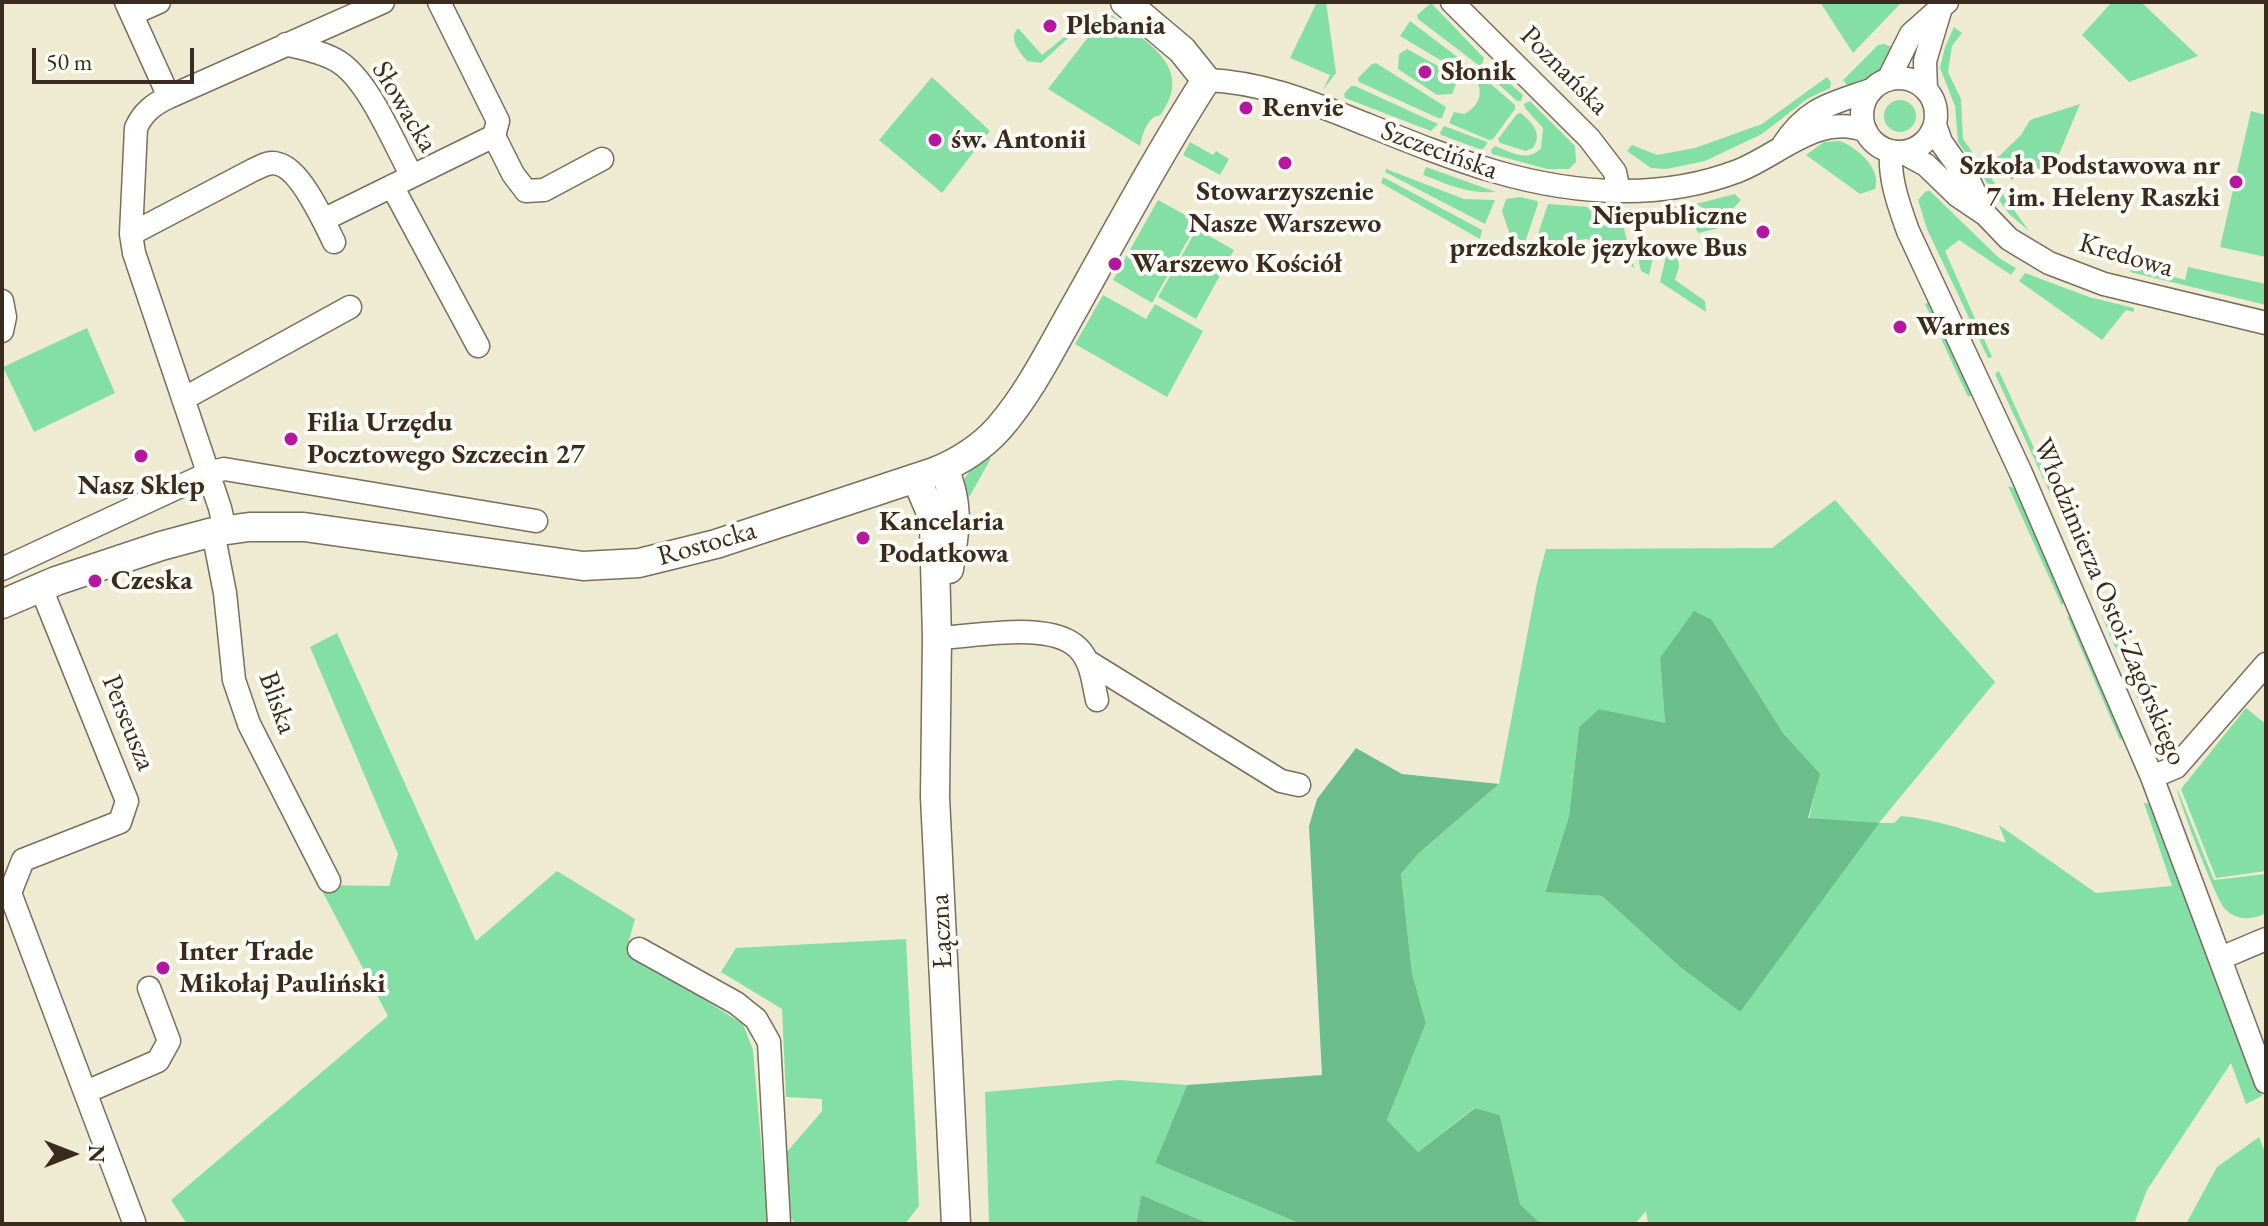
<!DOCTYPE html>
<html>
<head>
<meta charset="utf-8">
<style>
	body { margin:0 }
	#map { position:relative; width:2268px; height:1226px; overflow:hidden; background:#efebd3; font-family:"EB Garamond",serif }
	canvas { display:block }
	.frame { position:absolute; inset:0; border:4px solid #3b2a1e; pointer-events:none }
	.north { position:absolute; left:32px; top:1114px; width:80px; height:80px; -webkit-text-stroke:6px #fdfcf7; paint-order:stroke; rotate:90deg; font-size:22px; font-weight:700; line-height:32px; text-align:center; color:#3b2a1e }
	.north::after { content:''; display:block; margin:auto; width:28px; height:36px; background:#3b2a1e; clip-path:polygon(50% 0,100% 100%,50% 72%,0 100%) }
	.scale { position:absolute; left:32px; top:48px; width:162px; height:36px; box-sizing:border-box; border:4px solid #3b2a1e; border-top:0; padding-left:10px; font-size:24px; line-height:28px; white-space:nowrap; color:#3b2a1e; -webkit-text-stroke:6px #fdfcf7; paint-order:stroke }
</style>
</head>
<body>
<div id="map">
<canvas width="2268" height="1226"></canvas>
<div class="frame"></div>
<div class="north">N</div>
<div class="scale">50 m</div>
</div>
<script>
const ctx = document.querySelector('canvas').getContext('2d');
ctx.lineJoin = 'round';
function fill(path, color) {
  ctx.fillStyle = color;
  ctx.fill(path, 'evenodd');
}
function stroke(path, color, width, dash) {
  ctx.strokeStyle = color;
  ctx.lineWidth = width;
  ctx.lineCap = dash ? 'butt' : 'round';
  ctx.setLineDash(dash || []);
  ctx.stroke(path);
}
function write(font, color, halo, rows, align = 'center') {
  ctx.font = font + ' "EB Garamond",serif';
  ctx.lineWidth = 8;
  ctx.setLineDash([]);
  ctx.textBaseline = 'middle';
  ctx.strokeStyle = halo;
  ctx.fillStyle = color;
  for (const [text, x, y, turn = 0] of rows) {
    ctx.save();
    ctx.translate(x, y);
    ctx.rotate((+turn || 0) * Math.PI / 180);
    ctx.textAlign = isNaN(turn) ? turn : align;
    if (halo) ctx.strokeText(text, 0, 0);
    ctx.fillText(text, 0, 0);
    ctx.restore();
  }
}
fill(new Path2D(`
	M1317,2H1326L1336,73L1323,90L1330,75L1290,58Z
	M1820,2H1902L1853,53Z
	M2112,2H2141L2198,56L2129,82L2082,35Z
	M1431,3L1484,58L1481,67L1418,19L1417,15Z
	M1110,14C1142,40 1194,64 1163,111C1158,119 1161,113 1153,118C1145,124 1142,137 1140,146L1048,89L1103,18Z
	M1074,19L1079,28L1041,63L1027,61C1019,51 1008,39 1018,28L1042,55L1074,29L1069,22Z
	M1410,21L1476,71L1472,79L1400,36Z
	M1954,27L1962,33L1952,46L1948,72L1961,99L1963,139L2029,231L2009,214L1958,142L1955,106L1940,68L1945,47Z
	M1884,44L1896,49C1884,70 1872,79 1850,89L1843,80L1878,45Z
	M1407,49L1451,73L1456,84L1452,94L1437,95L1398,69L1399,54Z
	M1376,63L1446,107L1442,118H1438L1359,82L1358,78L1372,64Z
	M1490,66L1523,95L1521,101H1517L1487,74Z
	M932,77L990,131L942,193L879,140Z
	M1827,77L1831,82L1830,88L1807,99L1762,134L1705,161L1666,169L1651,168L1627,151L1632,145L1657,155L1695,148L1762,124Z
	M1484,78L1515,105V109L1493,139L1489,140L1449,123L1454,112L1464,114C1477,107 1484,96 1477,82Z
	M1351,86H1355L1438,124L1431,131L1345,98L1344,94Z
	M1884 116a16 16 0 1 1 32 0a16 16 0 1 1-32 0Z
	M1530,101L1575,146L1576,162L1569,169H1547L1492,154L1491,150L1495,146C1511,152 1528,163 1541,148L1543,128L1525,108L1524,104Z
	M2080,104L2049,178L2030,161L2012,180L1994,161L2021,135L2030,120Z
	M2251,111L2266,115V257L2220,247Z
	M1521,113C1532,123 1543,133 1533,148L1526,151L1500,143L1498,139L1517,114Z
	M1444,126L1487,142V144L1482,150L1441,135L1440,133Z
	M1840,141C1858,148 1882,169 1875,189L1860,194L1806,155L1824,142Z
	M1190,142L1213,155L1216,151L1229,159L1220,175L1183,155Z
	M1426,167L1496,192C1467,194 1450,185 1423,175Z
	M1386,169L1464,199L1495,200L1485,224L1385,172Z
	M1383,177L1482,230L1480,239L1381,183Z
	M1926,191H1930L1999,258L2016,268L2011,275L1959,240L1945,251L1992,357L1988,358L1927,229L1918,200Z
	M1735,194L1741,200L1723,219L1696,204Z
	M1520,197L1537,201L1538,204L1525,242L1510,235L1502,211L1506,199Z
	M1158,200L1198,222L1152,303L1113,280Z
	M1548,204L1619,209L1634,268L1587,239L1534,246Z
	M1689,205L1722,223L1719,228L1698,233L1691,218L1672,222L1663,208Z
	M1628,209H1652L1655,212L1654,224L1636,229L1638,254L1650,252L1654,254L1649,275L1641,271Z
	M1197,229L1234,250L1196,319L1158,297Z
	M1671,249L1677,251L1679,267L1675,280L1705,301L1706,312L1660,282L1667,252Z
	M2132,265L2185,280L2188,267L2266,284V305L2130,272Z
	M2025,273L2089,297L2134,308V312L2126,310L2102,340L2019,281Z
	M1103,295L1146,319L1155,304L1203,331L1167,397L1075,344Z
	M1931,301L1975,393L1968,397L1925,304Z
	M87,328L115,393L34,432L3,367Z
	M1999,371L2064,514L2059,513L1995,374Z
	M991,450L990,460L967,501L963,481L969,472Z
	M2008,486L2019,490L2066,597L2062,606Z
	M1835,500L1995,682L1879,823H1894L1901,816C1937,819 1971,832 2006,843L1999,825L2096,893L2172,886L2144,803L2153,804L2262,1096L2246,1104L2231,1063L2147,1190L2134,1224H1648L1646,1211L1635,1224H1541L1520,1204L1500,1115L1474,1108L1418,1152L1387,1120L1426,1023L1412,973L1401,874L1419,853L1499,784L1537,583L1546,549L1772,548ZM1712,620L1783,733L1819,774L1809,819L1740,1012L1680,967L1602,896L1545,891L1569,816L1579,727L1599,709L1665,724L1660,658Z
	M2104,612L2161,746L2177,749L2163,758L2102,617Z
	M2067,616L2075,619L2124,736L2120,740Z
	M337,633L476,941L557,871L635,919L627,947L651,966L743,1024L753,1050L768,1224H187L171,1200L388,1016L319,885L389,886L398,854L310,647Z
	M2246,708L2266,724V871L2216,878L2181,789Z
	M2177,788L2214,880L2266,874V913C2253,920 2237,921 2225,909C2217,902 2177,797 2177,788Z
	M906,939L919,1206L905,1224H796L789,1216L786,1153L822,1111V1099L786,1097L782,1009L721,972L736,948Z
	M1120,1080L1187,1085L1155,1163L1301,1224H1210L1141,1195L1136,1224H989L985,1092Z
	M2259,1137L2266,1155V1224H2186L2217,1167Z`), '#84dfa5');
fill(new Path2D(`
	M1694,611L1712,620L1783,733L1820,774L1808,818L1879,823L1740,1012L1680,967L1602,896L1545,892L1569,816L1579,727L1599,709L1665,723L1660,658Z
	M1356,748L1402,774L1499,784L1419,853L1401,874L1412,973L1426,1023L1387,1120L1418,1152L1475,1108L1500,1115L1520,1204L1541,1224H1301L1155,1163L1187,1085L1322,1075L1309,826L1317,799Z
	M1141,1195L1210,1224H1136Z`), '#6bbe8a');
const minor = new Path2D(`
	M126,2L169,97C154,104 143,112 136,128L131,234L134,253L220,508L225,530
	M439,2L498,121L494,136L513,174L526,191L544,190L602,159
	M1452,2L1589,138L1615,172L1619,191
	M132,14L159,2
	M286,44C303,49 324,52 339,62C369,81 394,144 412,176
	M1862 115a37 37 0 1 1 74 0a37 37 0 1 1-74 0Z
	M1206,80C1265,82 1315,104 1368,125C1452,159 1534,192 1625,191C1664,191 1701,185 1738,171C1779,155 1819,112 1866,131
	M1888,80L1911,34L1947,2
	M1926,90L1925,61L1940,11
	M169,97L383,2
	M1935,125L1941,142L1970,183L1985,214
	M1783,145C1808,107 1831,104 1871,90
	M1891,151C1889,179 1899,206 1908,231L2021,473L2152,777L2266,1082
	M1902,152L1926,165L1958,196L1986,215L2009,239L2049,263L2104,284L2266,323
	M392,186L478,346
	M323,220L494,136
	M131,234L253,170C262,166 269,161 278,164C301,169 324,222 334,242
	M2,301L5,317L2,331
	M183,399L350,307
	M213,532L225,593L234,680L249,724L329,881
	M2,569L209,473L224,469L536,521
	M41,588L127,801L120,822L23,860L10,893L134,1222
	M937,638C974,637 1050,620 1078,648C1092,662 1093,683 1097,700
	M1087,661L1281,781L1299,785
	M2152,777L2176,767L2266,664
	M639,949L736,1003L756,1019L769,1042L779,1224
	M2221,958L2266,939
	M86,1092L158,1061L169,1041L149,988`);
const tertiary = new Path2D(`
	M944,468C960,508 955,528 949,569
	M916,478L932,515L934,526L937,638L935,797L956,1224
	M2,604L56,581L161,546L213,532L249,527H304L583,566L639,563L716,544L934,472C959,462 981,448 999,428C1031,391 1053,345 1077,303C1119,228 1160,152 1206,80L1182,50L1125,2`);
stroke(minor, '#7a6e5d', 25);
stroke(tertiary, '#7a6e5d', 31);
stroke(minor, '#fff', 22);
stroke(tertiary, '#fff', 28);
for (const [x, y, r, color] of [
	[1050,26,8,"#b5179e"],
	[1425,72,8,"#b5179e"],
	[1246,108,8,"#b5179e"],
	[935,140,8,"#b5179e"],
	[1285,163,8,"#b5179e"],
	[2236,182,8,"#b5179e"],
	[1763,232,8,"#b5179e"],
	[1115,264,8,"#b5179e"],
	[1900,327,8,"#b5179e"],
	[291,439,8,"#b5179e"],
	[141,456,8,"#b5179e"],
	[863,538,8,"#b5179e"],
	[95,581,8,"#b5179e"],
	[163,968,8,"#b5179e"]
]) {
  const dot = new Path2D();
  dot.arc(x, y, r, 0, 2 * Math.PI);
  ctx.fillStyle = color;
  ctx.fill(dot);
  stroke(dot, '#fdfcf7', 3);
}
write('bold 28px', '#3b2a1e', '#fdfcf7', [
	["Plebania",1066,26],
	["Słonik",1441,72],
	["Renvie",1262,108],
	["św. Antonii",951,140],
	["Szkoła Podstawowa nr",2220,166,"right"],
	["7 im. Heleny Raszki",2220,198,"right"],
	["Stowarzyszenie",1285,192,"center"],
	["Nasze Warszewo",1285,224,"center"],
	["Niepubliczne",1747,216,"right"],
	["przedszkole językowe Bus",1747,248,"right"],
	["Warszewo Kościół",1131,264],
	["Warmes",1916,327],
	["Filia Urzędu",307,423],
	["Pocztowego Szczecin 27",307,455],
	["Nasz Sklep",141,486,"center"],
	["Kancelaria",879,522],
	["Podatkowa",879,554],
	["Czeska",111,581],
	["Inter Trade",179,952],
	["Mikołaj Pauliński",179,984]
], 'left');
write('28px', '#3b2a1e', '#fdfcf7', [
	["Poznańska",1564,71,45],
	["Słowacka",404,107,59],
	["Szczecińska",1439,151,20],
	["Kredowa",2126,256,16],
	["Rostocka",707,544,-16],
	["Włodzimierza Ostoi-Zagórskiego",2109,602,67],
	["Bliska",277,703,70],
	["Perseusza",128,723,68],
	["Łączna",942,931,-93]
]);
</script>
</body>
</html>
